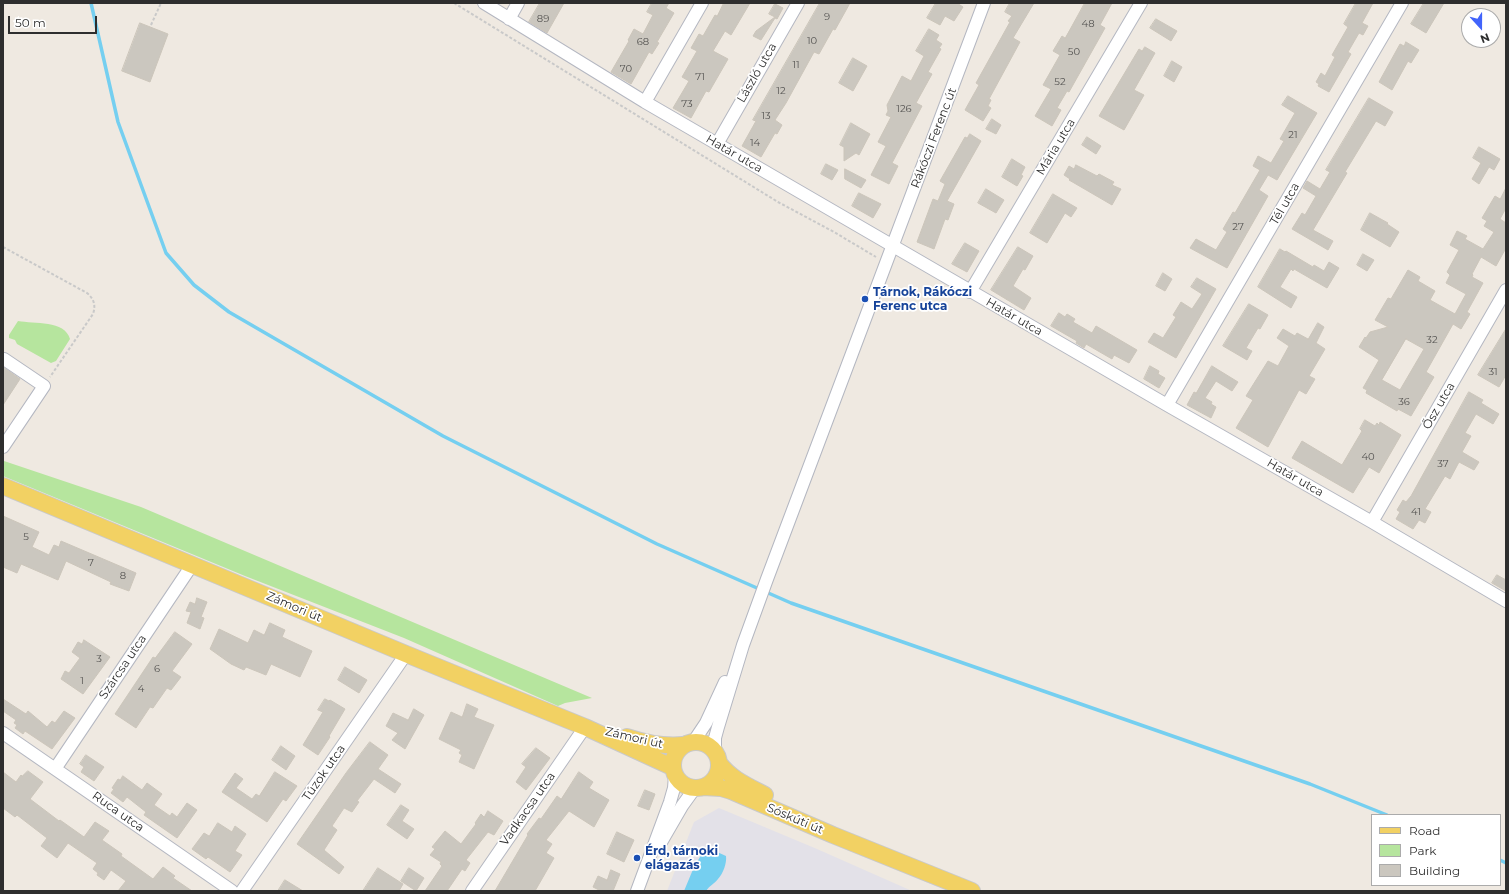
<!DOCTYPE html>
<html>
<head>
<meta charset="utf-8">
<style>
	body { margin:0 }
	#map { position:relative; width:1509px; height:894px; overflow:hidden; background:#efe9e1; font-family:Montserrat,sans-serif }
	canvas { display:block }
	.frame { position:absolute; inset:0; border:4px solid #2e2e2e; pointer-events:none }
	.legend { position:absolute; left:1371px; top:814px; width:130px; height:72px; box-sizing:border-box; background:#fff; border:1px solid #ababab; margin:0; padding:5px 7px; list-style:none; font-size:12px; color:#2e2e2e }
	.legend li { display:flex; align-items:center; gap:8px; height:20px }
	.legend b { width:20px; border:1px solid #ababab }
	.north { position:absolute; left:1461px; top:8px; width:40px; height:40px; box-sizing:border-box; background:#fff; border:1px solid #ababab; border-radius:50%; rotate:159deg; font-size:11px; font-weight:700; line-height:16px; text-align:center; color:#2e2e2e }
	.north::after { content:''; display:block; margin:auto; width:14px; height:18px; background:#4264fb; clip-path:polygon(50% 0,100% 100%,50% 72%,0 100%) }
	.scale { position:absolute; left:8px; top:16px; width:89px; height:18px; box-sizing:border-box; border:2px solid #2e2e2e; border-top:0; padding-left:5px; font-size:12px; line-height:14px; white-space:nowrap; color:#2e2e2e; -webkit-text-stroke:3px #fff; paint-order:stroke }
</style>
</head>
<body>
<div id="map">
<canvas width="1509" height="894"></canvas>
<div class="frame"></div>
<ul class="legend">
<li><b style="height:5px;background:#f2d163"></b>Road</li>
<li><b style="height:11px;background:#b6e59e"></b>Park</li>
<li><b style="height:11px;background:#cbc7bf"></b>Building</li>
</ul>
<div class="north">N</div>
<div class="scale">50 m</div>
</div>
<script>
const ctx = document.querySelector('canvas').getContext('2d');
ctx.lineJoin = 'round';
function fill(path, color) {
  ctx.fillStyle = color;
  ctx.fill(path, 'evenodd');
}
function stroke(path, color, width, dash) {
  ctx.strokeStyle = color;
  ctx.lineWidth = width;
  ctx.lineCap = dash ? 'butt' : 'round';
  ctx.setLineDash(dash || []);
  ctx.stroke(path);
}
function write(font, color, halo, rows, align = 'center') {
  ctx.font = font + ' Montserrat,sans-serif';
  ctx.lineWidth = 3.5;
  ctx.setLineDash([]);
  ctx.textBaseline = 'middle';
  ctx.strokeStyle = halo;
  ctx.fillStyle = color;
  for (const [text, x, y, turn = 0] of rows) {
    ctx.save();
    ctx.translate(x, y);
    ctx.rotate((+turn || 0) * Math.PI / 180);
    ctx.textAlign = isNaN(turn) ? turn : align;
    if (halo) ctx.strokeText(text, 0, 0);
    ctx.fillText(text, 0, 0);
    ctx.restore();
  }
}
fill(new Path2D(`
	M719,808L817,849L912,891H667L694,822Z`), '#e3e1e8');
fill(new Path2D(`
	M18,321C34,324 65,320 70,339L56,361L51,363L17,344L15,340L9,338V335Z
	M4,461L141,507L592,698L565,703L558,706L404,638L245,576L3,476Z`), '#b6e59e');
fill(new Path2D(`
	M706,847L726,856C727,863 723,874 718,879C714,884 710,885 706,891H684L694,867Z`), '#75cff0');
stroke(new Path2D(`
	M91,3L118,122L166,253L194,285L229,312L443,436L657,544L791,603L1310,784L1387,815
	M1500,860L1506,863`), '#75cff0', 3.5);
const building = new Path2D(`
	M540,3H564L547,33L529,22Z
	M652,3H669L666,8L674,13L657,42L659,43L652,54L649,52L631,84L611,72L629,41L628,40L634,29L643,34L653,15L647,12Z
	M724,3H750L731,35L725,31L713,51L728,59L709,92L706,91L691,118L673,108L689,81L682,77L697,51L691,48L699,34L703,36L715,15L717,16Z
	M820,3H850L835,30L833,29L819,54L814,52L786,103L775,120L782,125L777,134L775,133L761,157L742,146L756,121L753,120Z
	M936,3H957L963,7L954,21L945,16L940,25L927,18Z
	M1010,3H1034L1013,38L1020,42L989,99L991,100L988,106L991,108L983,121L965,110L979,85L976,83L1010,22L1008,21L1012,16L1005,12Z
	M1085,3H1112L1100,25L1105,28L1069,92L1067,91L1057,108L1061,110L1052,126L1035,116L1051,89L1043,85L1060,55L1053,51L1062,36L1065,38Z
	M1356,3H1373L1362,23L1368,26L1363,35L1359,33L1348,52L1351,54L1329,92L1318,86L1319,84L1316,82L1321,73L1325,76L1335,57L1332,55L1348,27L1344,24Z
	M1424,3H1444L1426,33L1411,24Z
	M775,4L783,8L777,19L775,18L761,40L753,36L756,31L775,17L769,14Z
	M1156,19L1177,31L1171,41L1150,28Z
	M140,23L168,34L150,82L122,71Z
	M929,29L939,35L936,40L942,44L939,48L941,49L928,72L932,74L916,103L922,106L892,163L898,166L889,184L871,175L886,146L878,142L891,117L886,115L888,111L887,105L902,76L911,81L924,56L916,51Z
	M1406,42L1419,50L1411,63L1408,61L1392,90L1379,82L1400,44L1404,46Z
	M1145,47L1155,53L1134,90L1144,95L1124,130L1099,116L1139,49L1142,51Z
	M853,58L867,66L853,91L839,83Z
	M1172,61L1182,67L1174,82L1164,76Z
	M1288,96L1317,113L1277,180L1268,175L1259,190L1268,196L1227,268L1190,248L1196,239L1216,250L1227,232L1223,229L1233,212L1235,213L1260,170L1253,166L1258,156L1271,163L1284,141L1280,139L1295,113L1282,105Z
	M1369,98L1393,112L1385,126L1376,121L1345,172L1347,173L1313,230L1333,241L1328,250L1292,229L1302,213L1305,215L1316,196L1303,188L1307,181L1320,189L1330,172L1326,170Z
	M992,119L1001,125L996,134L986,129Z
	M851,123L870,134L859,155L856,153L844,161V147L840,145Z
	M970,134L981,141L947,201L954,204L948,220L945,219L934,249L917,242L933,199L938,201L945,184L940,181L965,137L967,138Z
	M1087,137L1101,146L1096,154L1082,145Z
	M1479,147L1500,159L1494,170L1489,167L1479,184L1472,179L1481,163L1473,158Z
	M1012,159L1025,167L1021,175L1023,176L1017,186L1002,177Z
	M826,164L838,170L832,180L821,174Z
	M1076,165L1097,176L1099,174L1114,182L1112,185L1121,189L1112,205L1069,180L1070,179L1064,175L1069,166L1074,169Z
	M845,169L866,180L861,188L845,179Z
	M1506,188V208L1500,219L1506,223V248L1496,266L1481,257L1472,274L1473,275L1472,277L1483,283L1467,312L1470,314L1461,329L1453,324L1426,372L1434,377L1411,416L1398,409L1397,411L1366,393L1367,390L1363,388L1379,360L1359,347L1365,337L1366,338L1370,332L1388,327L1375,320L1388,298L1391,299L1408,270L1420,277L1418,281L1435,291L1430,300L1455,314L1466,294L1446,283L1450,275L1447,272L1459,250L1450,245L1457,231L1467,236L1465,239L1483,249L1494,232L1484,226L1487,221L1482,218L1495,196L1500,199ZM1406,339L1424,349L1400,390L1382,380Z
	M986,189L1004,200L996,213L978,203Z
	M859,193L881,204L873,218L852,206Z
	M1053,194L1077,208L1071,217L1065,213L1047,243L1030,233Z
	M1370,213L1388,223L1387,224L1399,232L1390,247L1361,230Z
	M965,243L979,251L967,272L952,264Z
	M1018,247L1033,256L1025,270L1023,269L1013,286L1031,298L1024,310L991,290Z
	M1280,249L1285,252L1286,251L1313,267L1314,265L1324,271L1329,262L1339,268L1327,288L1294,269L1293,271L1291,269L1280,287L1297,297L1291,308L1258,287Z
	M1363,254L1374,260L1367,271L1357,265Z
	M1163,273L1172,279L1165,291L1156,286Z
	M1197,278L1216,289L1176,358L1148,342L1154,333L1163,338L1176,317L1173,315L1181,302L1192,309L1202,294L1191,287Z
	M1249,304L1268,315L1260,329L1258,328L1246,348L1252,351L1247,360L1223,346Z
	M1059,313L1065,317L1067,314L1075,319L1073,322L1092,333L1096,326L1137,350L1129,363L1114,355L1112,359L1086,344L1084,348L1076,343L1077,341L1051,326Z
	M1318,323L1324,327L1316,343L1325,349L1309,376L1315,379L1306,394L1299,390L1268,447L1236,428L1253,400L1246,396L1268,361L1278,366L1289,346L1277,338L1283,329L1295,336L1297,333L1308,339Z
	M1506,329V375L1499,387L1478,375Z
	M1150,366L1159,371L1158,374L1165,378L1159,388L1144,379Z
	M1212,366L1238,382L1232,391L1216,381L1205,398L1212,402L1211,404L1216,407L1211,418L1187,405L1194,392L1196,393Z
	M3,367L20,379L3,405Z
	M1469,392L1483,400L1481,403L1499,414L1493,424L1476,414L1465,433L1471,436L1462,452L1479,462L1474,470L1459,462L1450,479L1445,476L1425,509L1431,512L1425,523L1419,520L1413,529L1396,519L1400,512L1397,510L1403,500L1406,502L1411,496Z
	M1365,420L1375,426L1377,423L1379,425L1380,422L1401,435L1379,473L1369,467L1353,493L1292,458L1302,441L1342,465L1362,431L1360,429Z
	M3,516L39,532L32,547L49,555L54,545L59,547L61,541L136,573L129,591L110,584L111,582L66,561L58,580L21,564L17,573L3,567Z
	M1497,575L1506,580V591L1492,583Z
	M197,598L207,602L201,617L204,618L200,629L187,623L191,612L186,611L190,602L195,604Z
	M270,623L285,630L282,637L312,651L300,677L271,664L266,675L246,667L244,670L231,664L210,649L219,629L248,643L254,630L264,635Z
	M175,632L192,644L172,671L181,677L171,690L167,688L153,708L150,707L136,728L115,714L153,657L155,658Z
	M84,640L110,657L83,694L61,679L65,671L69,673L80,658L72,652L78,642L82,644Z
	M345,667L367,680L359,693L338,680Z
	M3,699L26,714L28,711L47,727L52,721L55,723L64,711L75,718L52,749L25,731L23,734L15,728L17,725L14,723L16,720L3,711Z
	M325,699L329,701L330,700L345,709L329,736L330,737L318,755L303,745L323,712L318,710Z
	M467,704L478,709L474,717L494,725L474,769L459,762L462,755L459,753L461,750L439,739L451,712L462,717Z
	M414,709L424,715L405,749L392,740L398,733L386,726L393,713L408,720Z
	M370,742L388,755L378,769L401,784L395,793L374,779L357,801L359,802L352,812L344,808L332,826L337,830L324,850L344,867L339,874L297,844L346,773Z
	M281,746L295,756L286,770L272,760Z
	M536,748L550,758L526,790L516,782L526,767L522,764Z
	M86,755L104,767L94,781L81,772L84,767L80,764Z
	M28,771L43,782L30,799L59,821L60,820L84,837L95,822L109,831L102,840L122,854L121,856L153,879L163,867L175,876L173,878L192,891H118L126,881L111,870L104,880L97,875L98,873L93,869L97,863L68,843L57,858L41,846L47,838L17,815L15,817L3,808V772L16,782L21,775L22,776Z
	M275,772L297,786L286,801L283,799L267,822L222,792L235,773L243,779L236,788L252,799L256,794L259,796Z
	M579,772L593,782L589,788L609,800L594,827L569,811L546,840L552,844L546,853L554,858L535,891H495L528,835L527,834L539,818L541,819L557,796L561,799Z
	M123,776L142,790L147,783L162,794L154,805L170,816L172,813L177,817L187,803L197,810L177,838L144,815L146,812L127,797L123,802L111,793L114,789L112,788L118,779L120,780Z
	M645,790L655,794L649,810L638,806Z
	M401,805L409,810L402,821L414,829L407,839L387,825Z
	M488,811L503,821L494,835L488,832L466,860L470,863L465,871L462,869L447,891H425L442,866L440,864L441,862L430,855L435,849L432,847L445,831L461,844L476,824L475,823L481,814L484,817Z
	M218,823L232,832L235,826L246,834L235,851L242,855L230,872L208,857L206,859L192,849L204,833L209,836Z
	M617,832L634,840L624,862L607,854Z
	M378,868L403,884L399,891H363Z
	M409,868L424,878L416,891L401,881Z
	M611,870L620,874L613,891H601L593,887L598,876L607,880Z
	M285,880L303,891H278Z`);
fill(building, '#cbc7bf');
stroke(building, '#cbc5ba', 1);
const minor = new Path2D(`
	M484,3L645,102L1167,405L1372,522L1506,601
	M509,19L518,3
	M645,102L702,3
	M717,144L798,3
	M970,292L1141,3
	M1167,405L1402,3
	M3,447L44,386L4,359
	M1372,522L1506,290
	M3,733L232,891
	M694,741L706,723L725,682
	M715,751V738L718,727L743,645L767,579L984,3
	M55,769L192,565
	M660,844L682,806L695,788
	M242,891L406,654
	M472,891L585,727
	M637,891L670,802L674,788L675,775`);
const major = new Path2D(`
	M3,486L406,654L585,727L672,767
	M627,737C645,743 664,747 683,745
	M673 765a23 23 0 1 1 46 0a23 23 0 1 1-46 0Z
	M719,763C731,779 748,786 765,795
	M703,787L721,788L731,791L833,835L972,891`);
stroke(minor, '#b4b7c1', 14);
stroke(major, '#c9c9c9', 18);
stroke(new Path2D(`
	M454,3L778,202L834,232L876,257
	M151,25L161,3
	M3,247L87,293C94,299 96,305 93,314L50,377`), '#c9c9c9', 2, [3, 2]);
stroke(minor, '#fff', 12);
stroke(major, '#f2d163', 16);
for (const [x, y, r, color] of [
	[865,299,4,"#1a4fb4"],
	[637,858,4,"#1a4fb4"]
]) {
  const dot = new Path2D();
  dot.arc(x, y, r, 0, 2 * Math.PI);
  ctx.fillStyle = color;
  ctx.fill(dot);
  stroke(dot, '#fff', 1.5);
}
write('10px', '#555452', null, [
	["9",827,17],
	["89",543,19],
	["48",1088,24],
	["10",812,41],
	["68",643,42],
	["50",1074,52],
	["11",796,65],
	["70",626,69],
	["71",700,77],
	["52",1060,82],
	["12",781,91],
	["73",687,104],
	["126",904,109],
	["13",766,116],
	["21",1293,135],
	["14",755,143],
	["27",1238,227],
	["32",1432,340],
	["31",1493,372],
	["36",1404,402],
	["40",1368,457],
	["37",1443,464],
	["41",1416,512],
	["5",26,537],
	["7",91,563],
	["8",123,576],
	["3",99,659],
	["6",157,669],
	["1",82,681],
	["4",141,689]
]);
write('12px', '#2e2e2e', '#fff', [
	["László utca",757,73,-60],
	["Rákóczi Ferenc út",934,138,-69],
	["Mária utca",1056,147,-59],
	["Határ utca",734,154,30],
	["Tél utca",1285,204,-60],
	["Határ utca",1014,317,30],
	["Ősz utca",1439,406,-60],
	["Határ utca",1295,478,30],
	["Zámori út",294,607,23],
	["Szárcsa utca",123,667,-56],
	["Zámori út",634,738,13],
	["Túzok utca",324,773,-55],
	["Vadkacsa utca",528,809,-55],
	["Ruca utca",118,812,35],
	["Sóskúti út",795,819,23]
]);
write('bold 12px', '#164399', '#fff', [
	["Tárnok, Rákóczi",873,292],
	["Ferenc utca",873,306],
	["Érd, tárnoki",645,851],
	["elágazás",645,865]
], 'left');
</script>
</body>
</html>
